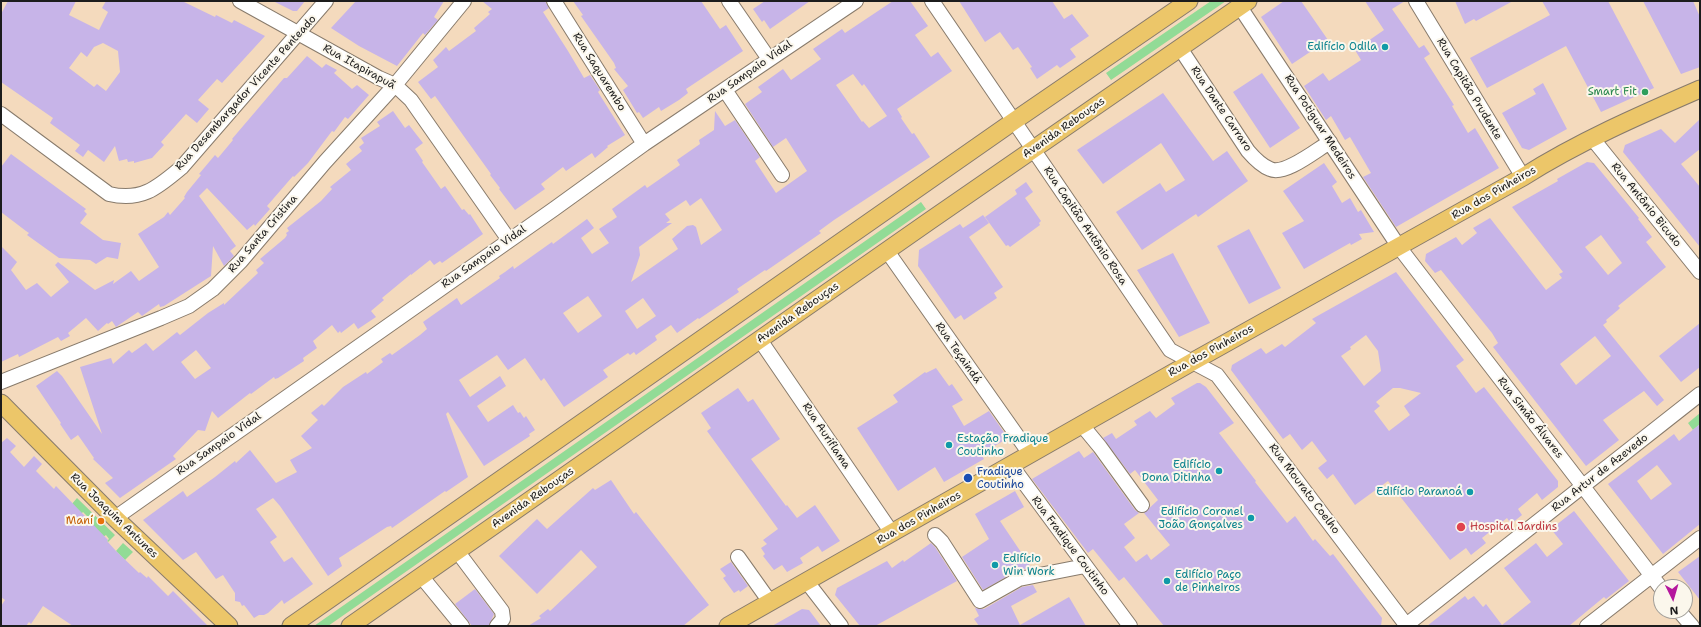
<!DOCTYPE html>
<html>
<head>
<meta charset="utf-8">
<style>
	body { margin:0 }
	#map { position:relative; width:1701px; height:627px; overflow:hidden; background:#f4dabd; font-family:"Shantell Sans",sans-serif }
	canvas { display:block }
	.frame { position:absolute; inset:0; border:2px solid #1c1c1c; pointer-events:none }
	.north { position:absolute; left:1653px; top:579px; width:40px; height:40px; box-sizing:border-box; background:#fbf7ec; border:1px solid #a29f99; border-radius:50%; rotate:175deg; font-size:11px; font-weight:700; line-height:16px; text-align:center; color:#1c1c1c }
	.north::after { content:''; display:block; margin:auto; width:14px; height:18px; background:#b5179e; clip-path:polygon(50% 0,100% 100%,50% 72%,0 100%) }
</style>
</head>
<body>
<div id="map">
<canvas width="1701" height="627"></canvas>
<div class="frame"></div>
<div class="north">N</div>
</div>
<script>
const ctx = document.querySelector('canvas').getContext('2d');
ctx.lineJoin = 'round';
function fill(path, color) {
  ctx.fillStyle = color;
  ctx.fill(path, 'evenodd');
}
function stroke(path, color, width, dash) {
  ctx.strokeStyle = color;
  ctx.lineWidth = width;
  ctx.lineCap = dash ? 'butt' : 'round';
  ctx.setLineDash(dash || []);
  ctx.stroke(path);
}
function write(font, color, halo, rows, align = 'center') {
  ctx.font = font + ' "Shantell Sans",sans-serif';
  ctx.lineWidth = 4;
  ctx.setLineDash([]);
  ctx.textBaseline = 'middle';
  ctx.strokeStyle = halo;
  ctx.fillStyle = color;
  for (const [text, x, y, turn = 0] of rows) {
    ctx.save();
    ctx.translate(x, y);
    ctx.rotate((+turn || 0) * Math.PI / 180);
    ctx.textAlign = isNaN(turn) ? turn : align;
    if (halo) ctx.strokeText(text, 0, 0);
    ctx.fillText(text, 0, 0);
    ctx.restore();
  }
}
fill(new Path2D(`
	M1211,1H1226L1111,80L1106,73Z
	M921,202L926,209L328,626H314Z
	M1700,413V424L1693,430L1688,423Z
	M77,498L115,535L108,542L107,541L109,539L106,535L103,537L86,520L88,517L83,512L81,514L71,505Z
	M123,543L133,552L125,560L116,551Z`), '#92db96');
fill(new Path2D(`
	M8,1H76L69,15L99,30L108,12L102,8L106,1H182L215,17L216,15L232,23L234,20L265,36L222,83L217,79L198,100L209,109L197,123L186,114L161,142L164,145L152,158L134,163V161L128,162L127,159L119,161L115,146L104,162L88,150L83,157L75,151L80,145L50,123L53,118L1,82V14ZM103,43L118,51L120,72L106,91L97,84L94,87L69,68L81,52L87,57L94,47Z
	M273,1H305L297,11H293Z
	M356,1H444L434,17L438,20L425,35L423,33L397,66L359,46L331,28Z
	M482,1H545L549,8L543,12L568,51L584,78L590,75L600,90L598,92L625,135L607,146L608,147L595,158L592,153L566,171L563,167L541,184L545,189L515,210L499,189L500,188L490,175L491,174L435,96L431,99L418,82L438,67L433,60L446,47L449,51L476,31L474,28L490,14L488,12L492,9Z
	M573,1H701L720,29L726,25L743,51L686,89L688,93L679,100L661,111L659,107L643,118L639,112L637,113L623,90L628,86L614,69L616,68L614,63L581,16L583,15Z
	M765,1H810L770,29L764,20L762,22L753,9Z
	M893,1H910L928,26L915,35L931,57L938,52L952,71L897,109L902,117L901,118L912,134L914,133L930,157L834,220L819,231L821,233L766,271L765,270L737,289L739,292L699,319L698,318L677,333L671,325L655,336L657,340L636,355L634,352L630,355L628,353L603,370L608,377L564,407L544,378L541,381L525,358L508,370L497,355L459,380L470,397L500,376L506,386L477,406L488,422L513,405L518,413L520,412L524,418L526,416L535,430L529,434L530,436L484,466L448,412L446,414L468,477L446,492L445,491L392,528L391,526L387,527L339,558L342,566L328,576L280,506L273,498L256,509L277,537L270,542L284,562L292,557L313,584L284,604L282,600L268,613L264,615H259L254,618L244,605L242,606L240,602L235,601V593L223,575L216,579L196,552L183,560L143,520L183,491L187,497L215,477L235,461L236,463L250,450L276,483L297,472L290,460L312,448L301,436L318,420L311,413L322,404L324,406L343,387L366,372L367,374L383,362L381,359L390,353L392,355L420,335L427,329L423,322L457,298L461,305L500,278L499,276L505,272L513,266L514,269L552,242L553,244L587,219L594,228L581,238L592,254L609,243L599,229L617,217L612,209L645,185L647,188L680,165L677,160L700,144L699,140L714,130L715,111L725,126L735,120L760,157L755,161L776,193L807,171L786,138L773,147L745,104L762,92L758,87L783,69L791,80L821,59L813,49L842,29L845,33ZM853,74L862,86L864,84L887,116L869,128L863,121L862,122L836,85ZM701,198L722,230L701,245L696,227L693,225L687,226L672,239L678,249L631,282L640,255L639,247L672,223H666L670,220L665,214L686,200L690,206ZM588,296L602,316L578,333L563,313ZM643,298L656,316L637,329L625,311Z
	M959,1H1052L1064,19L1072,14L1089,36L1070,49L1076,57L1060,68L1057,65L1037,79L1030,68L1032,67L1018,47L1013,50L1000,32L985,42Z
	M1284,1H1301L1328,40L1292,64L1261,17Z
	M1365,1H1405L1392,9L1419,48L1424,45L1430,54L1424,58L1454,105L1452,106L1468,133L1475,128L1499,168L1396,227L1363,177L1371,173L1350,137L1345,140L1331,116L1326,120L1304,86L1323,73L1329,81L1361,60L1355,50L1384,30Z
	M1455,1H1513L1476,21L1474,19L1465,24Z
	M1542,1H1608L1654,88L1601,112L1566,46L1487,88L1470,58L1550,15Z
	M1643,1H1693L1700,17V67L1681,74Z
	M307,56L322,68L326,64L337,70L334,73L352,89L357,85L369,95L348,119L345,117L334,132L332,131L308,163L294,177L293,176L267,206L270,209L255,226L254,224L247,230L207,188L199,196L236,246L230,251L234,256L224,266L213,246L211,276L164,306L160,307L159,304L142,316L138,312L116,327L112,321L108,324L107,323L98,331L86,318L68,333L70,336L61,341L58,337L19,357L18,354L1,362V246L17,262L11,270L26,290L37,283L51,297L69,282L55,265L58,262L95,290L114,280L113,284L131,271L139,281L159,267L138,234L164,217L168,212L170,215L185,198L184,197L187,192L201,175L199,174L215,155L218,158L233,140L232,139L284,78H287Z
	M1262,73L1300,128L1270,148L1233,92Z
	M1543,83L1567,129L1529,150L1522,148L1502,113L1536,94L1533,89Z
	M1163,93L1213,161L1227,151L1248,181L1198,217L1196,214L1142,250L1116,212L1160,183L1166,192L1185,180L1161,143L1103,184L1077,150Z
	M393,111L405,128L409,125L423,143L415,149L423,161L422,162L441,189L445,186L462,210L464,209L469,215L470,214L483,234L442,263L440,261L434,265L430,260L411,275V274L382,298L384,300L371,311L376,317L358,329L354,323L341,333L340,331L338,333L332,325L313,341L317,348L303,358L304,361L278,378L275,379L274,377L251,394L250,393L218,418L212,411L205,431L198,430L173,456L176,459L120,498L105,483L113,478L93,459L94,458L78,435L71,440L60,424L61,423L36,386L57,371L62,376L102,434L80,367L111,358L113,364L129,350L132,353L146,343L153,351L177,332L180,335L208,313L224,303V305L258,273L256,270L264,263L260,259L285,238L287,235L286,233L289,231L287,228L321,201L332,189L330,187L351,170L346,164L362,151L359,147L364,143L361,138L380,126L377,122ZM196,350L211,368L195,379L181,362Z
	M1700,119V149L1681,164L1700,187V247L1623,152L1625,145L1661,129L1675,143Z
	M11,154L86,209L84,211L87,214L80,223L103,240L121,243L118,259L107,257L96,264L90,260L59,258L27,235L29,233L26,231L1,212V167Z
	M1587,162L1594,163L1639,218L1638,219L1652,237L1646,242L1666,267L1618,306L1620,308L1618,310L1606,320L1607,322L1603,325L1664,400L1657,406L1644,391L1603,420L1619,440L1586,466L1493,347L1498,343L1492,333L1441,270L1435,273L1425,261L1426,254L1456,237L1462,245L1477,233L1473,228L1490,218L1546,290L1562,278L1559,274L1563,272L1512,207L1558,181L1557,179ZM1601,235L1622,263L1608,275L1585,247ZM1595,336L1611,356L1576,385L1560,364Z
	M1324,163L1337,182L1332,186L1342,203L1350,198L1358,212L1361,210L1374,232L1359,234L1362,239L1351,245L1350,243L1304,269L1282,233L1304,221L1283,191Z
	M1026,182L1033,192L1025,198L1041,221L1039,223L1040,225L1010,247L1008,245L1006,246L985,217L1017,194L1015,190Z
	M983,215L989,223L969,237L1003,287L994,293L997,298L964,320L961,315L955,319L918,266L919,250L960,224L963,228Z
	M1249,229L1281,288L1249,304L1217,246Z
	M1173,253L1210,323L1179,337L1137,270Z
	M1396,272L1464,360L1456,366L1476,393L1484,387L1558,481V487L1542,500L1537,493L1518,509L1522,515L1511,524L1507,518L1482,538L1486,543L1471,555L1466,548L1450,560L1388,481L1355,505L1333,474L1327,479L1318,468L1327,461L1312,441L1302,450L1290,434L1283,439L1231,370L1232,365L1261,348L1266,354L1282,344L1285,347L1316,323L1312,319ZM1366,335L1378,351L1381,371L1364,386L1341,356L1351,349L1350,347ZM1393,388H1400L1421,393L1404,406L1410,415L1389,431L1374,411L1380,406L1376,402Z
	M1700,323V367L1681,382L1659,356Z
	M936,368L949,386L952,384L963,400L952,406L964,426L989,411L1008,438L981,454L984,459L944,482L935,467L898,491L857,428L898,402L893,395L925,372L926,373Z
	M1197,383H1200L1206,387L1234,423L1219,433L1256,481L1255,482L1287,523L1295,516L1313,541L1315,539L1330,556L1333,554L1382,618L1381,626H1164L1124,577L1119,581L1093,549L1088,553L1032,479L1079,451L1084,458L1093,452L1135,510L1139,513L1124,524L1135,538L1124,547L1136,562L1147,554L1151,560L1170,545L1144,513L1158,500L1135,470L1130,474L1103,438L1112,433L1116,439L1137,425L1134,421L1150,411L1156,418L1175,404L1171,398Z
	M738,388L748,402L753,399L780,439L751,459L786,506L787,505L797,518L815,505L840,541L822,552L818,546L800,558L803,563L787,572L782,565L774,570L763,556L765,554L761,548L767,544L763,540L778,529L707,431L711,428L701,413Z
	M1700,424V524L1663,554L1608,484L1674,434L1679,441ZM1657,465L1672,484L1651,500L1637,481Z
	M7,438L16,446L10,452L24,467L34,456L42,464L36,471L54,489L56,486L108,540L107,541L116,551L139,573L140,572L147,578L148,576L168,596L173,591L208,626H73L43,606L31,624L29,622L26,626H1V606L5,600L1,597V443Z
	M611,480L634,514L636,512L709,605L683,626H528L541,618L539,616L548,609L550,611L597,567L581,550L537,594L499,556L537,519L547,529L593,488L595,490Z
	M1015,491L1024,507L1000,521L1031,567L1015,572L983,590L962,557L989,539L975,514Z
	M1574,511L1629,581L1606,599L1604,597L1569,626H1427L1465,596L1468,600L1474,596L1483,607L1486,604L1502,625L1531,602L1504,568L1536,543L1547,557L1563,544L1551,529Z
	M931,543L935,547L957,581L875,626H860L835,595L837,588L887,561L892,568L903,560L904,562Z
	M1700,556V600L1678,572Z
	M731,562L748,586L740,592L739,590L734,593L723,578L726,576L720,569Z
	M1033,585L1037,592L1011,606L1020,625L1069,597L1086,626H979L974,619L979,616L975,608L984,609L1022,587Z
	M475,589L494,614L489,626H472L455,604Z
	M802,609L809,610L821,626H772Z`), '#c7b4e8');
const minor = new Path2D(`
	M240,1L379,78L395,85L411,100L509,240
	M554,1L644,144
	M729,1L769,59
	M932,1L1170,350L1217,375L1407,626
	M1416,1L1523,177
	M1240,7L1399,247L1661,588
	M1180,48L1248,151C1254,158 1262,166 1270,169C1285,176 1316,150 1330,142
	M725,90L782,175
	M1,114L109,194C142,202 158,187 182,167L326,1
	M1592,138L1700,272
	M887,251L1030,454
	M760,340L892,533
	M1,382L161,318L189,306L213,289L241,261L325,162L395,85L464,1
	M1081,424L1100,447L1142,505
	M1011,465L1130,626
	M115,518L554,209L644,144L856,1
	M935,535L942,542L980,601L1019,579L1085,566
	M457,551L502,611L503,619L497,626
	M738,557L770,602
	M421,576L462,626
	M807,582L841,626
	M1679,611L1692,626
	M1405,626L1700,394
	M1587,626L1700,538`);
const major = new Path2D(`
	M1,403L115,518L229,626
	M291,626L1014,121L1189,1
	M350,626L928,222L1248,1
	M728,626L1192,362L1523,177C1578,142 1640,115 1700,89`);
stroke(minor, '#887b6c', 16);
stroke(major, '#887b6c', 19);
stroke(minor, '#fff', 14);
stroke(major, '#ecc669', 17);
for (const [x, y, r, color] of [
	[1385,47,4,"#0f9aa8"],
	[1645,92,4,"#2e9e5b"],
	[949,445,4,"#0f9aa8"],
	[1219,471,4,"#0f9aa8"],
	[968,478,5,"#1a4fb4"],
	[1470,492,4,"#0f9aa8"],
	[1251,518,4,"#0f9aa8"],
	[101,521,4,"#e8710a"],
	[1461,527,5,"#e0444e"],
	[995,565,4,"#0f9aa8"],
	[1167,581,4,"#0f9aa8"]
]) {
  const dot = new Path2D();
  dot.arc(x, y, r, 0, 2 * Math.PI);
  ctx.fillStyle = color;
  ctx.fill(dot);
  stroke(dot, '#fbf7ec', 1.5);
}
write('11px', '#0d838f', '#fbf7ec', [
	["Edifício Odila",1377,47],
	["Estação Fradique",957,439,"left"],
	["Coutinho",957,452,"left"],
	["Edifício",1211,465],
	["Dona Ditinha",1211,478],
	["Edifício Paranoá",1462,492],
	["Edifício Coronel",1243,512],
	["João Gonçalves",1243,525],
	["Edifício",1003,559,"left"],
	["Win Work",1003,572,"left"],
	["Edifício Paço",1175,575,"left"],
	["de Pinheiros",1175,588,"left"]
], 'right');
write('11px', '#1c1c1c', '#fbf7ec', [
	["Rua Itapirapuã",359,67,29],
	["Rua Saquarembo",599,72,58],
	["Rua Sampaio Vidal",750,72,-35],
	["Rua Capitão Prudente",1469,89,59],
	["Rua Desembargador Vicente Penteado",246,93,-48],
	["Rua Dante Carraro",1221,109,56],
	["Rua Potiguar Medeiros",1320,127,57],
	["Avenida Rebouças",1064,128,-35],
	["Rua dos Pinheiros",1494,193,-30],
	["Rua Antônio Bicudo",1646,205,51],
	["Rua Capitão Antônio Rosa",1085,226,56],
	["Rua Santa Cristina",263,234,-49],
	["Rua Sampaio Vidal",484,257,-35],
	["Avenida Rebouças",798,313,-35],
	["Rua dos Pinheiros",1211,351,-29],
	["Rua Teçaindá",958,353,55],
	["Rua Simão Álvares",1530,418,52],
	["Rua Auriflama",826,436,56],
	["Rua Sampaio Vidal",219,444,-35],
	["Rua Artur de Azevedo",1600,473,-38],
	["Rua Mourato Coelho",1304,489,53],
	["Avenida Rebouças",533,498,-35],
	["Rua Joaquim Antunes",114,516,44],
	["Rua dos Pinheiros",919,518,-30],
	["Rua Fradique Coutinho",1070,546,53]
]);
write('11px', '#27864d', '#fbf7ec', [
	["Smart Fit",1637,92]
], 'right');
write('11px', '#164399', '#fbf7ec', [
	["Fradique",977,472],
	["Coutinho",977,485]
], 'left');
write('11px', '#c56008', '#fbf7ec', [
	["Maní",93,521]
], 'right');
write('11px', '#be3a42', '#fbf7ec', [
	["Hospital Jardins",1470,527]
], 'left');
</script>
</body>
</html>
